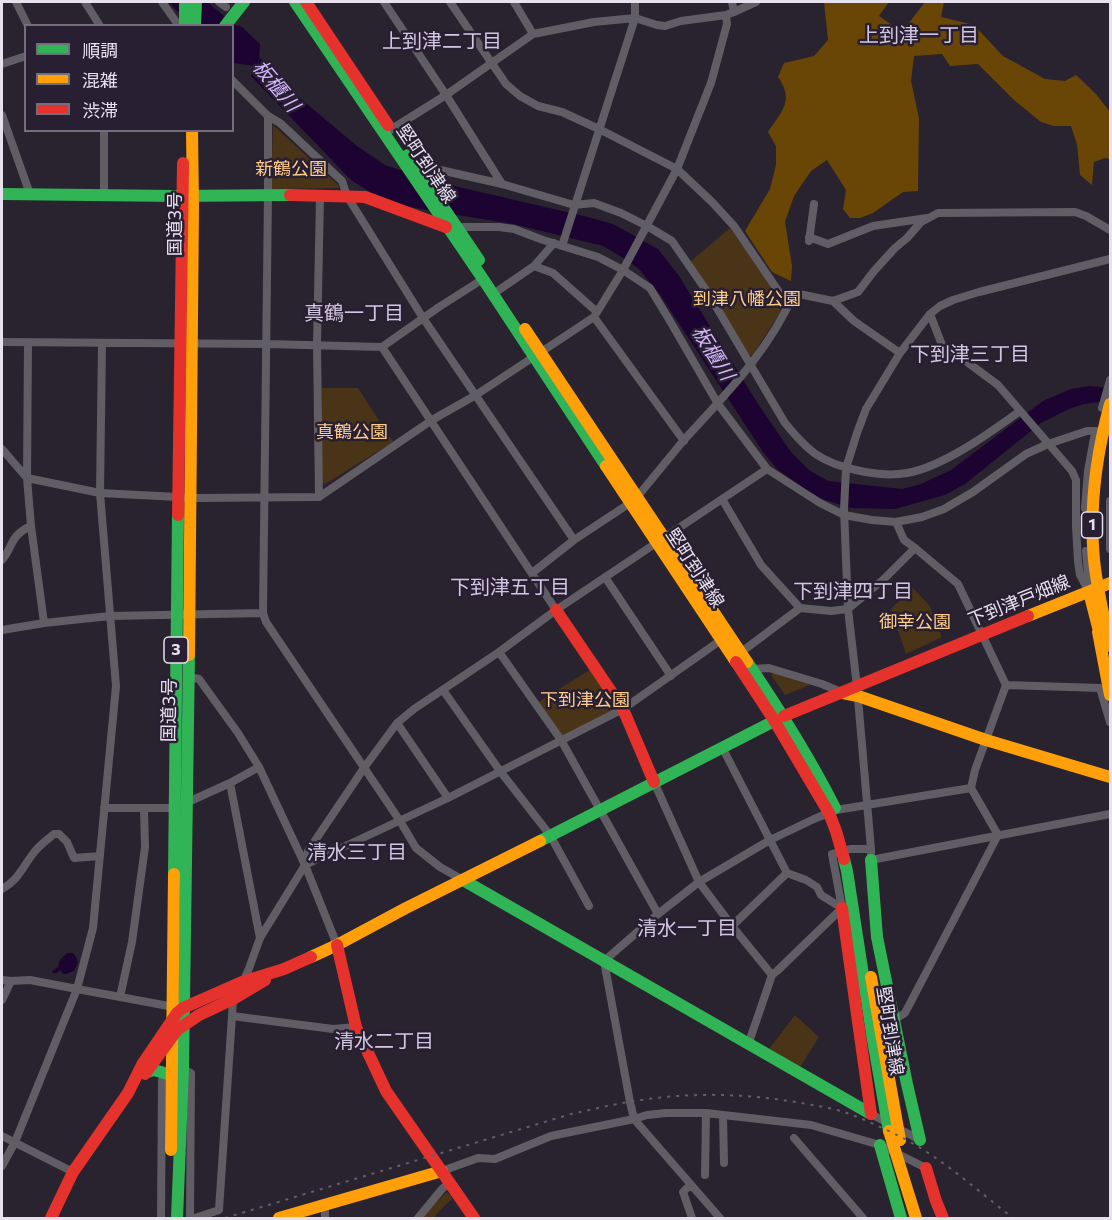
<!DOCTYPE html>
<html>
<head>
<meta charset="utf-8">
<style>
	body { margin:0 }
	#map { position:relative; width:1112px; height:1220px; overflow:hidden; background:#28232e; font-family:Commissioner,"Noto Sans JP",sans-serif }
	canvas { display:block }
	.frame { position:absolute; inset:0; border:3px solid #e7e1ee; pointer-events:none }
	.legend { position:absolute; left:24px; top:24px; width:210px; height:108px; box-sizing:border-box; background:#281f32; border:2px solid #746d7d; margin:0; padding:8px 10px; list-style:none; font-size:18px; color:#e7e1ee }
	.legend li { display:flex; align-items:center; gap:12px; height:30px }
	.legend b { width:30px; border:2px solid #746d7d }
</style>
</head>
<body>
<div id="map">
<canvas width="1112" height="1220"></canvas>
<div class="frame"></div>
<ul class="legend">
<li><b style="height:8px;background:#30b455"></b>順調</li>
<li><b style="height:8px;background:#ff9f0a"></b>混雑</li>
<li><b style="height:8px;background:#e5322d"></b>渋滞</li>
</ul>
</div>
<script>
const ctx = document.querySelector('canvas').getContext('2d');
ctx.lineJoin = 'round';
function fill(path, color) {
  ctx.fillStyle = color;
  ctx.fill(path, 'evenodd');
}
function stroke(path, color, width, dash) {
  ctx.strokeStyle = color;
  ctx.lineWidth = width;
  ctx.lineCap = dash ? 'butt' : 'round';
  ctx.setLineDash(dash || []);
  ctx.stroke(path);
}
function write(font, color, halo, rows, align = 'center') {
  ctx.font = font + ' Commissioner,"Noto Sans JP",sans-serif';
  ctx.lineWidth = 5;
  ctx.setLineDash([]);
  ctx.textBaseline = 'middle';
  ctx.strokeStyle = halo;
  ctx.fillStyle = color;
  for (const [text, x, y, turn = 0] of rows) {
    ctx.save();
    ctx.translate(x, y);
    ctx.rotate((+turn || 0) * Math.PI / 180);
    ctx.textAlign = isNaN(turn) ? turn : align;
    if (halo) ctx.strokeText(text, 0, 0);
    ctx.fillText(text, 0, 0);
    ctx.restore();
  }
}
fill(new Path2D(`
	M273,125L338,185L339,188L271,189Z
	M730,228L758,266L783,304V308L752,356L747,353L690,262Z
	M322,388H358L393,442L325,484L321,481Z
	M912,587L929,605L942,637L906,654L891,609Z
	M593,668L621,709L557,740L535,704Z
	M774,673L810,685L785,695L771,675Z
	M795,1015L819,1037L800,1067L769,1049Z
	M447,1192L453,1198L440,1210L434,1218H423L430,1208Z`), '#493418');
fill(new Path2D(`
	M824,2H889L879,16L902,32L925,2H944L941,17L974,25L1003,56L1045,79L1065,81L1076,75L1096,94L1110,112V159L1105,158L1094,162L1092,185L1080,175L1077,144L1071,126H1054L1041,122L1014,100L978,64L950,66L942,54L914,56L911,81L919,118L918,191L903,192L873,213L860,218H850L843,209L846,190L827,160L811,171L794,196L785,222L792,266L791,281L772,272L745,231L770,189L776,165V146L768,132C781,112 795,101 778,77L784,63L814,56L828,40Z`), '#6a4606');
fill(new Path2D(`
	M168,2H207L235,25L242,27L260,44L259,57L284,85L357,146L385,165L437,182L584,216L613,224L658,249L679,276L758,404L791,452L809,470L828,481L902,489L921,484L951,470L1043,401L1071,389L1090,386L1110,388V406L1099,402L1084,404L1069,409L1041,423L965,484L945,495L895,509L851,508L822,499L805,489L777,469L763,452L661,296L639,269L620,256L603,246L513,224L409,207L370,192L351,180L251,76L255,66L233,63L232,26L191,25Z
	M67,953H73L76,957L78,962L74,971L66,974H62L61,970L56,973H53L52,971L58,967L60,960Z`), '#1d0332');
stroke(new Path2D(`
	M16,2L28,26
	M85,2L100,26
	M162,2L179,26
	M219,2L226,7
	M384,2L446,95L502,184
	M450,2L506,84L520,96L538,106L562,112L599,129L677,169L712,202L734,226L781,295L789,305
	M514,2L533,34
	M734,12L756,2
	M2,64L26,56
	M232,80L268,116L280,123L342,181L347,196L423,318L574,540
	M2,115L30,194
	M268,116V195L263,613L266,622L400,821L416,848L440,867L463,880
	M387,132L446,95L533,34L594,22L635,18L657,25L665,26L681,21L726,15L734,12L732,2
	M414,164L502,184L574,205L594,203L621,213L647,226L672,241L708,293L785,423C808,451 820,462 856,470C873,474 890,476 907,473C943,467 991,432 1020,411
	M104,195V130
	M453,227H499L514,229L543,240L598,257L623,270L650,288L670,321L718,404L767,469L820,503L844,515L872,520L896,522L922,517L944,509L973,492L1026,454L1048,444L1087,431H1105L1110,433
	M809,237L828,244L873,226L927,218
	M809,241L814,204
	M554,243L534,266L553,273L597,312
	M562,246L635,18V2
	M499,290L534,266
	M833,301L854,321L900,353
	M930,314L944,350L963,359L998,385L1072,471L1076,480V526L1078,562L1080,575L1089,592
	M594,317L684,441
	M2,342L267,344L382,347L439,307L483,279
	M28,343L27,478L31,526L44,623
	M382,347L556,610
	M1102,408L1110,380
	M2,449L27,478L100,493L197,498L319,497L432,420L476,395L594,317L623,270L677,169L711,83L727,24L726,15
	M319,497L317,345L320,197
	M722,499L761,565L800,608
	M1110,501V549
	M1085,508L1088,471L1094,438
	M896,522L904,540L915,548L958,584L1006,685L975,770L971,788L998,835
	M1086,551L1089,586
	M2,560C14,546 9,536 31,526
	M532,573L574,540L630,503L637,497C653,478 668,459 684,440C725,395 770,350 794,293L833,301L858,292L874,271L895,248L907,238L921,222L938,213L1075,212L1086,216L1110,230
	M605,577L671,676
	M2,630L44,623L110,616L263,613
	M499,652L561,740L658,914
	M740,653L800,608L831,611L848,609L884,579L915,548
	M752,669L769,668L822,684L841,692
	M188,677L199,679L238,733L259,767L305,865
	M1006,685L1100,688L1110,722
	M443,690L500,771L550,835L589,906
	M397,723L448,798
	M722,747L787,873L806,880L817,887L821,895L842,908
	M654,782L699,882L732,926L772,975
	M230,783L260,938
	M104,808H175L230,783L259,767
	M871,849L857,687L848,609L844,509L846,468L857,433L866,409L900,353L930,314L940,306L953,300L979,292L1110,259
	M305,865L308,851L364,768L397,723L414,709L499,652L556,610L767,469
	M305,865L448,798L623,709L721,640
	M2,889C20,879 23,865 36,850C41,844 48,839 54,834H59L67,842L74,858L100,856
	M842,908L832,854L850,849H871V860L1110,814
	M732,926L787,873
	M2,980L11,981L30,980L77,989L93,928L116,686L100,493L102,344
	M243,982L248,971L260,938L305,865L337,945
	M120,997L132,942L145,847L144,809
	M233,999L232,1016L333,1029L356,1027
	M2,1000L11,981
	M894,1020L905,1013L998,835
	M748,1045L772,975L777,971L837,913L843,912
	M183,1069L191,1073L190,1218
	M871,1114L920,1140
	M723,1115L724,1163
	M2,1136L73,1172
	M794,1138L863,1218
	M2,1166L15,1142L77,989L174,1007
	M442,1171L478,1158L495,1159L551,1136L634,1119L647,1115L666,1113H706L811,1125L880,1145L926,1168
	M705,1175L706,1113
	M691,1187H688L683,1192L692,1218
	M161,1218L162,1080L171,1075
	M195,1218L219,1210L232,1016
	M325,1218V1205
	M418,1218L442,1189L449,1183
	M720,1218L634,1119L630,1102L604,961L658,914L699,882L770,840L814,819L836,810L971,788`), '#615d65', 8);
stroke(new Path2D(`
	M185,2V26
	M295,2L483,279L606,466
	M195,26L196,2
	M225,26L244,2
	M408,155L479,260
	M2,194L175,196L290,195
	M747,662C779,709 809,757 835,808
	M540,841L784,716
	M844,859L847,871L873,1040L889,1131
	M871,860L877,937L907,1084L920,1140
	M174,874L178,515
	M463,880L871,1114
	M147,1072L154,1070L171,1075
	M880,1145L901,1218
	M177,1218L183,1069L189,655`), '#30b455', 12);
stroke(new Path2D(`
	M525,329L747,662
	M1110,404C1096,455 1089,507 1094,560C1097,589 1104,617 1110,646
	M606,466L736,662
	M1089,592L1101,639
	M1028,616L1110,583
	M1098,632L1110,695
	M189,655L193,206L192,130
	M843,693L858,696L986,740L1110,777
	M311,957L337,945L406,908L540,841
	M871,977L900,1140
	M889,1131L916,1218
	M171,1150L174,874
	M279,1218L442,1171`), '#ff9f0a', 12);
stroke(new Path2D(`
	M306,2L388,125
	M290,195L365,197L446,227
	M178,515L183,163
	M556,610L623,709L654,782
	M736,662L774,720L829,813L836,831L844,859
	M784,716L1028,616
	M842,908L871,1114
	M337,945L356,1027L386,1091L474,1218
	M145,1074L177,1030L199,1015L233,999L265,980
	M926,1168L936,1201L943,1218
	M51,1218L73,1172L128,1093L143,1063L177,1013L183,1008L242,982L284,969L311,957`), '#e5322d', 12);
stroke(new Path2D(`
	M225,1218L571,1114C590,1110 609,1105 629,1102C684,1092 741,1093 796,1102C811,1105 826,1107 841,1111C862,1118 883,1128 903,1138C943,1159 978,1191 1013,1218`), '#645e68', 2, [3, 6]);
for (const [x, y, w] of [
	[1092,525,21],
	[176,650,24]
]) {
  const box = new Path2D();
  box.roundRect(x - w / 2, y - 13, w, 26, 4.5);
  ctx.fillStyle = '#281f32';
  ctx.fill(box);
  stroke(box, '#e7e1ee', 1.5);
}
write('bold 16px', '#e7e1ee', null, [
	["1",1092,525],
	["3",176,650]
]);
write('18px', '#e7e1ee', '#281f32', [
	["堅町到津線",426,164,56],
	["国道3号",175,224,-90],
	["堅町到津線",695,568,57],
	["下到津戸畑線",1019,601,-22],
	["国道3号",169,710,-89],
	["堅町到津線",890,1031,81]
]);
write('18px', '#ffcd8a', '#281f32', [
	["新鶴公園",291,169],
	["到津八幡公園",747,299],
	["真鶴公園",352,432],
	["御幸公園",915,622],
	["下到津公園",585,700]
]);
write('20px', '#d2c7e0', '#281f32', [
	["上到津一丁目",919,35],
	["上到津二丁目",442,41],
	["真鶴一丁目",354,313],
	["下到津三丁目",970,354],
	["下到津五丁目",510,587],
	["下到津四丁目",853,591],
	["清水三丁目",357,852],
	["清水一丁目",687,928],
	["清水二丁目",384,1041]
]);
write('italic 20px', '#d5b6fb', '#281f32', [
	["板櫃川",276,86,50],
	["板櫃川",713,353,58]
]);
</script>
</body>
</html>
